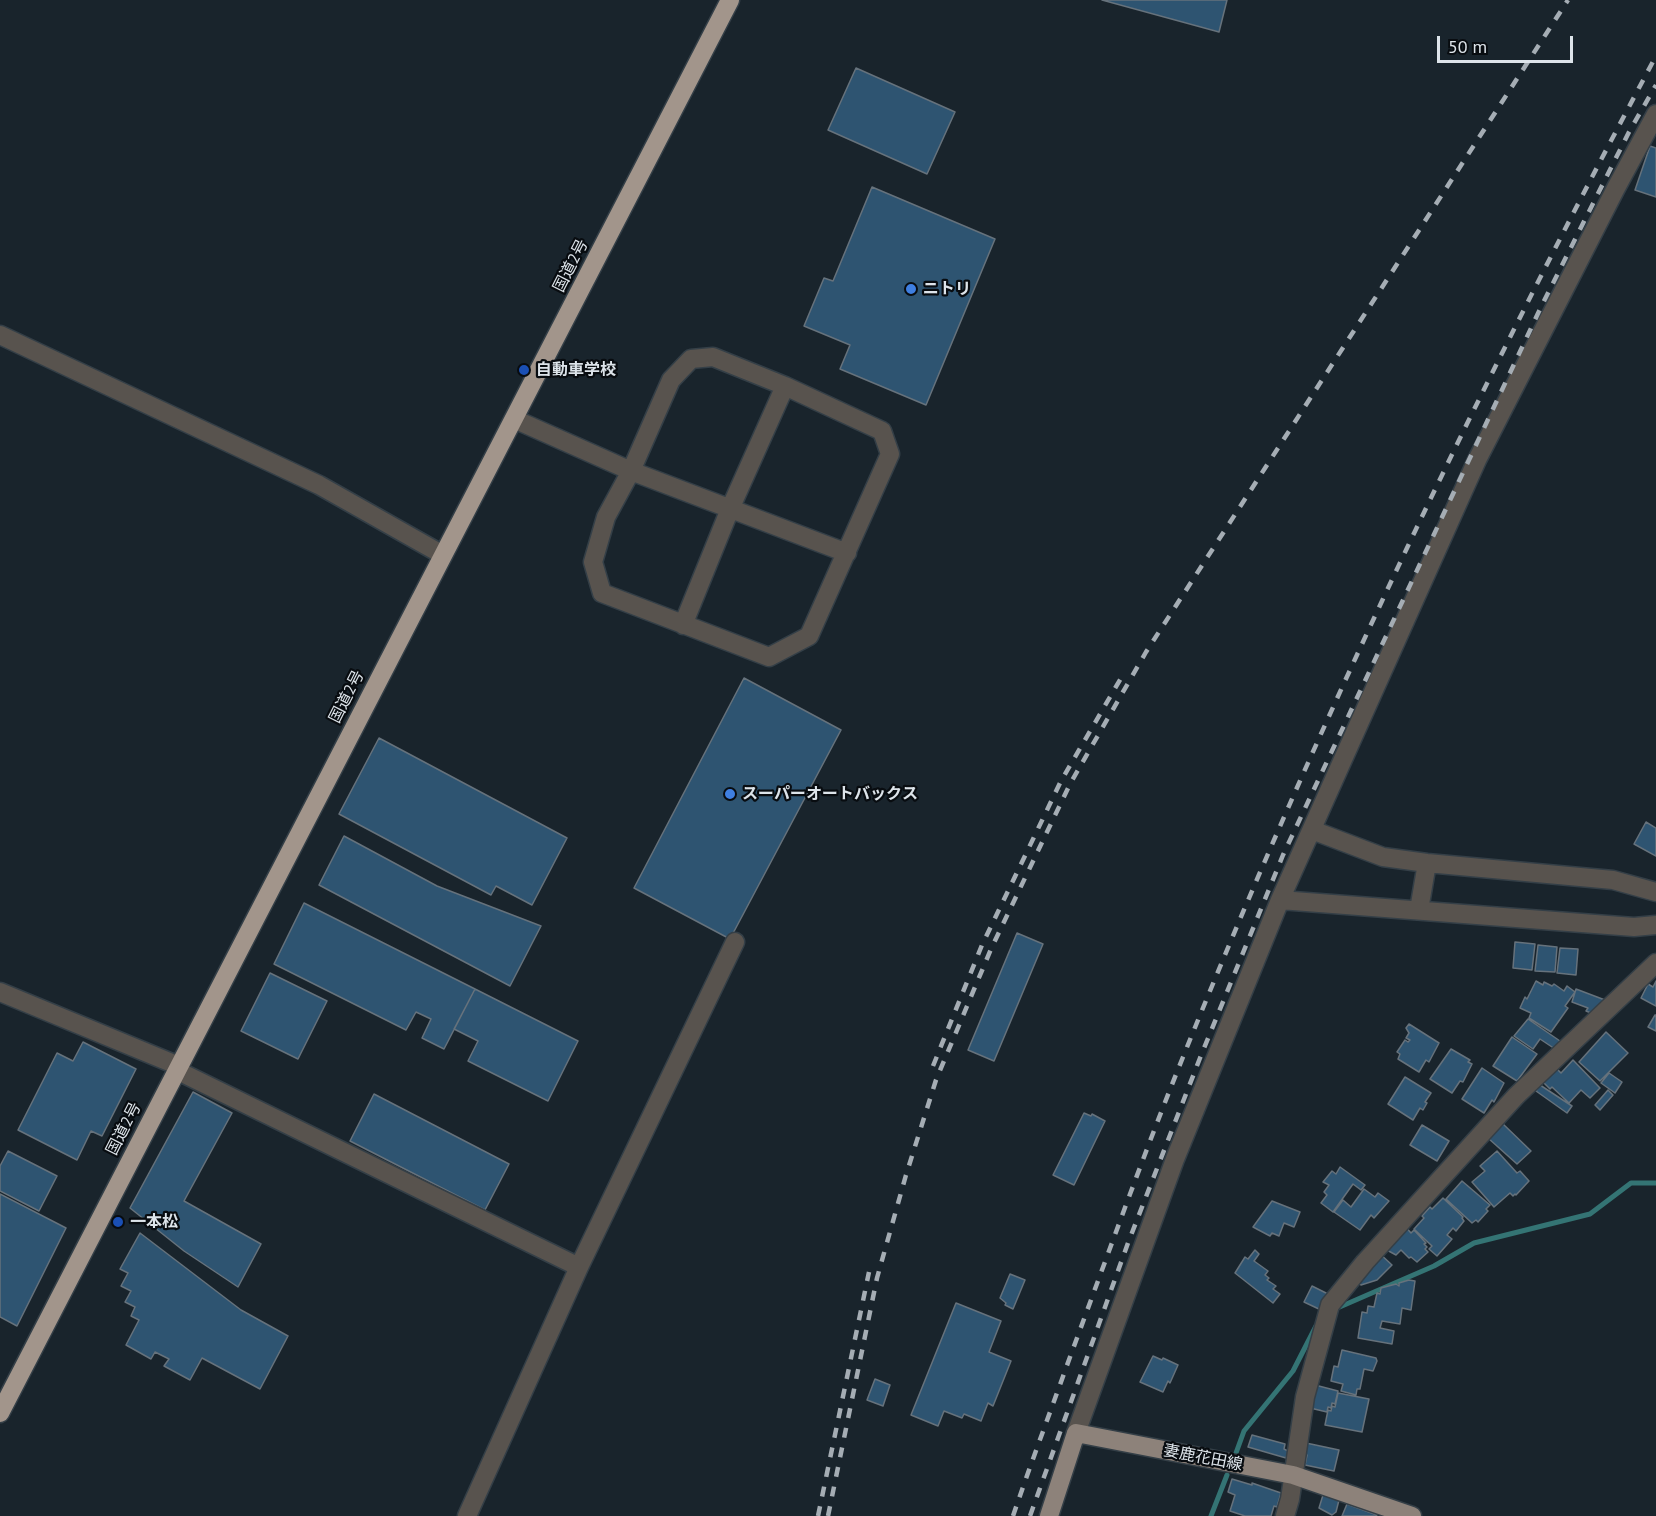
<!DOCTYPE html>
<html>
<head>
<meta charset="utf-8">
<style>
	body { margin:0 }
	#map { position:relative; width:1656px; height:1516px; overflow:hidden; background:#19242c; font-family:"PT Sans",sans-serif }
	canvas { display:block }
	.scale { position:absolute; left:1437px; top:36px; width:136px; height:27px; box-sizing:border-box; border:3px solid #dde4ea; border-top:0; padding-left:8px; font-size:18px; line-height:21px; white-space:nowrap; color:#dde4ea; -webkit-text-stroke:4px #080c10; paint-order:stroke }
</style>
</head>
<body>
<div id="map">
<canvas width="1656" height="1516"></canvas>
<div class="scale">50 m</div>
</div>
<script>
const ctx = document.querySelector('canvas').getContext('2d');
ctx.lineJoin = 'round';
function stroke(path, color, width, dash) {
  ctx.strokeStyle = color;
  ctx.lineWidth = width;
  ctx.lineCap = dash ? 'butt' : 'round';
  ctx.setLineDash(dash || []);
  ctx.stroke(path);
}
function fill(path, color) {
  ctx.fillStyle = color;
  ctx.fill(path, 'evenodd');
}
function write(font, color, halo, rows, align = 'center') {
  ctx.font = font + ' "PT Sans","Noto Sans JP",sans-serif';
  ctx.lineWidth = 4.5;
  ctx.setLineDash([]);
  ctx.textBaseline = 'middle';
  ctx.strokeStyle = halo;
  ctx.fillStyle = color;
  for (const [text, x, y, turn = 0] of rows) {
    ctx.save();
    ctx.translate(x, y);
    ctx.rotate((+turn || 0) * Math.PI / 180);
    ctx.textAlign = isNaN(turn) ? turn : align;
    if (halo) ctx.strokeText(text, 0, 0);
    ctx.fillText(text, 0, 0);
    ctx.restore();
  }
}
stroke(new Path2D(`
	M1335,1309L1434,1266L1474,1243L1590,1214L1631,1183H1656
	M1236,1453L1244,1431L1293,1371L1316,1326
	M1211,1516L1227,1475`), '#347474', 5);
const building = new Path2D(`
	M1102,0H1227L1219,32Z
	M856,68L955,112L927,174L828,130Z
	M1650,146L1656,148V197L1635,190Z
	M872,187L995,239L926,405L840,369L850,345L804,326L824,278L833,281Z
	M744,678L841,730L730,939L634,888Z
	M379,738L567,838L532,905L496,886L491,895L339,814Z
	M1646,822L1656,828V856L1634,844Z
	M344,836L437,886L541,926L510,986L319,885Z
	M304,903L475,989L444,1049L422,1038L431,1019L416,1012L406,1030L274,964Z
	M1017,933L1043,944L994,1061L968,1050Z
	M1515,942L1535,944L1532,970L1513,968Z
	M1538,945L1557,947L1555,972L1535,971Z
	M1560,948L1578,949L1576,975L1557,973Z
	M270,973L327,1001L298,1059L241,1031Z
	M1536,981L1543,985L1544,982L1552,986L1554,984L1564,991L1567,986L1575,992L1565,1006L1568,1008L1551,1032L1529,1018L1531,1013L1520,1008L1525,997L1527,999Z
	M1656,981V1006L1641,998L1648,984L1653,987Z
	M475,989L578,1041L548,1101L468,1061L478,1041L454,1029Z
	M1576,989L1605,1000L1591,1013L1586,1011L1588,1008L1572,1002Z
	M1655,1015H1656V1031L1648,1027Z
	M1528,1019L1560,1041L1555,1049L1540,1039L1533,1049L1514,1036Z
	M1409,1024L1439,1043L1429,1062L1426,1060L1419,1072L1398,1059L1400,1054L1397,1052L1405,1040L1408,1042L1410,1040L1406,1038L1409,1033L1406,1028Z
	M1606,1032L1628,1053L1600,1081L1579,1062Z
	M1512,1037L1537,1054L1517,1081L1493,1066Z
	M83,1042L136,1069L102,1136L91,1131L77,1160L18,1130L57,1053L73,1061Z
	M1451,1049L1470,1060L1468,1062L1472,1064L1463,1082L1460,1081L1452,1093L1430,1079Z
	M1573,1060L1600,1088L1590,1098L1581,1090L1569,1103L1552,1087L1550,1089L1541,1080L1554,1066L1561,1073Z
	M1482,1068L1504,1083L1494,1102L1492,1100L1484,1113L1462,1099Z
	M1609,1073L1622,1082L1615,1093L1601,1083Z
	M1405,1077L1431,1093L1425,1102L1427,1103L1423,1110L1420,1108L1413,1120L1388,1104Z
	M1540,1085L1572,1106L1567,1113L1536,1091Z
	M1608,1090L1613,1095L1600,1110L1595,1105Z
	M193,1092L232,1113L184,1201L261,1244L238,1287L184,1251L130,1208Z
	M374,1094L509,1164L485,1210L350,1141Z
	M1084,1113L1091,1116L1092,1114L1105,1121L1074,1185L1053,1175Z
	M1502,1123L1531,1151L1517,1164L1488,1138Z
	M1422,1125L1449,1141L1437,1161L1410,1145Z
	M8,1151L57,1176L39,1211L0,1191V1166Z
	M1497,1151L1517,1173L1520,1171L1529,1181L1516,1195L1515,1194L1513,1196L1510,1193L1494,1207L1472,1182L1485,1171L1480,1166Z
	M1340,1167L1365,1185L1361,1190L1353,1184L1333,1212L1321,1203L1327,1195L1324,1192L1329,1185L1323,1182L1332,1171L1336,1174Z
	M1462,1181L1490,1205L1486,1209L1488,1211L1478,1222L1476,1220L1472,1223L1446,1199Z
	M1364,1189L1375,1197L1378,1193L1389,1201L1374,1218L1371,1215L1360,1230L1334,1212L1343,1200L1351,1207Z
	M0,1194L66,1228L17,1326L0,1317Z
	M1443,1198L1463,1217L1462,1218L1464,1221L1456,1231L1453,1228L1447,1235L1452,1239L1437,1256L1429,1249L1432,1246L1414,1229L1424,1218L1422,1216L1430,1207L1432,1209Z
	M1272,1201L1300,1212L1294,1227L1284,1223L1279,1236L1272,1233L1270,1236L1253,1227Z
	M1404,1225L1411,1233L1414,1230L1426,1243L1424,1244L1427,1247L1425,1249L1428,1252L1417,1262L1411,1257L1409,1258L1401,1250L1396,1255L1385,1249Z
	M140,1233L241,1310L288,1336L260,1389L202,1358L190,1380L164,1366L169,1359L155,1352L151,1359L126,1345L139,1320L131,1316L135,1307L125,1302L131,1291L121,1286L128,1273L120,1269Z
	M1255,1250L1259,1254L1254,1261L1268,1271L1265,1275L1269,1278L1267,1280L1276,1286L1273,1289L1280,1294L1273,1303L1235,1273L1245,1257L1248,1259Z
	M1378,1252L1392,1265L1377,1280L1361,1285L1355,1280Z
	M1010,1274L1025,1280L1013,1309L1005,1305L1006,1303L1000,1298Z
	M1409,1280L1415,1281L1411,1310L1402,1308L1400,1324L1382,1321L1380,1328L1394,1331L1392,1344L1358,1338L1362,1312L1367,1313L1368,1306L1374,1307L1377,1293L1380,1294L1381,1288L1396,1284L1399,1286V1283Z
	M1312,1286L1328,1294L1321,1310L1304,1302Z
	M956,1303L1001,1321L989,1352L1011,1361L993,1406L988,1403L981,1421L964,1414L962,1418L944,1411L938,1426L911,1415Z
	M1342,1350L1376,1358L1377,1361L1373,1371L1364,1369L1360,1389H1357L1356,1395L1341,1391L1343,1384L1331,1381L1334,1366L1338,1367Z
	M1153,1356L1162,1360L1163,1358L1178,1365L1170,1383L1168,1381L1163,1392L1140,1382Z
	M875,1379L890,1385L883,1406L867,1400Z
	M1315,1385L1338,1391L1335,1404L1332,1403L1331,1408L1328,1407L1327,1412L1310,1408Z
	M1338,1393L1369,1399L1362,1432L1325,1425L1328,1410L1331,1411L1332,1406L1335,1407Z
	M1252,1435L1285,1444L1284,1449L1288,1451L1286,1458L1248,1447Z
	M1306,1443L1339,1450L1334,1471L1305,1465L1307,1455L1304,1454Z
	M1232,1479L1252,1485V1483L1281,1493L1277,1507L1274,1506L1271,1516H1245L1230,1511L1235,1495L1228,1492Z
	M1323,1495L1339,1500L1336,1512L1332,1515L1319,1508Z
	M1347,1504L1377,1515L1376,1516H1342Z`);
fill(building, '#2e5471');
stroke(building, '#66727c', 1.5);
const minor = new Path2D(`
	M0,335L319,485L443,555
	M713,357L785,386L882,431L890,454L809,636L769,657L602,593L593,562L606,517L631,471L671,380L691,359Z
	M514,419L631,471L847,553
	M683,625L730,509L785,386
	M1312,830L1383,857L1427,863L1613,880L1656,892
	M1280,900L1634,927L1656,925
	M1419,910L1427,863
	M0,992L179,1066
	M176,1070L579,1267L735,942
	M1076,1433L1175,1159L1280,900L1477,460L1616,188L1656,114
	M467,1516L579,1267
	M1285,1516L1290,1499L1305,1397L1330,1305L1365,1262L1516,1096L1656,963`);
const major = new Path2D(`
	M1049,1516L1076,1433L1293,1475L1412,1516`);
const highway = new Path2D(`
	M0,1413L730,0`);
stroke(minor, '#343f47', 21);
stroke(major, '#343f47', 21);
stroke(highway, '#343f47', 21);
stroke(minor, '#58534e', 18);
stroke(major, '#8d827a', 18);
stroke(highway, '#a2958b', 18);
stroke(new Path2D(`
	M933,1066L982,945L1061,781L1124,673
	M818,1516L869,1272
	M828,1516L877,1278L906,1175L936,1080L991,949L1070,784L1146,652L1568,0
	M1013,1516C1031,1463 1051,1410 1070,1357C1107,1257 1143,1156 1183,1057C1321,715 1482,381 1656,56
	M1030,1516L1128,1243L1200,1058L1283,855L1541,307L1629,132L1656,85`), '#a5adb4', 4.5, [10, 10]);
for (const [x, y, r, color] of [
	[911,289,6,"#3f7fe0"],
	[524,370,6,"#1a4fb4"],
	[730,794,6,"#3f7fe0"],
	[118,1222,6,"#1a4fb4"]
]) {
  const dot = new Path2D();
  dot.arc(x, y, r, 0, 2 * Math.PI);
  ctx.fillStyle = color;
  ctx.fill(dot);
  stroke(dot, '#080c10', 2);
}
write('16px', '#dde4ea', '#080c10', [
	["国道2号",571,266,-63],
	["国道2号",347,697,-63],
	["国道2号",124,1129,-63],
	["妻鹿花田線",1203,1458,11]
]);
write('bold 16px', '#dde4ea', '#080c10', [
	["ニトリ",923,289],
	["自動車学校",536,370],
	["スーパーオートバックス",742,794],
	["一本松",130,1222]
], 'left');
</script>
</body>
</html>
